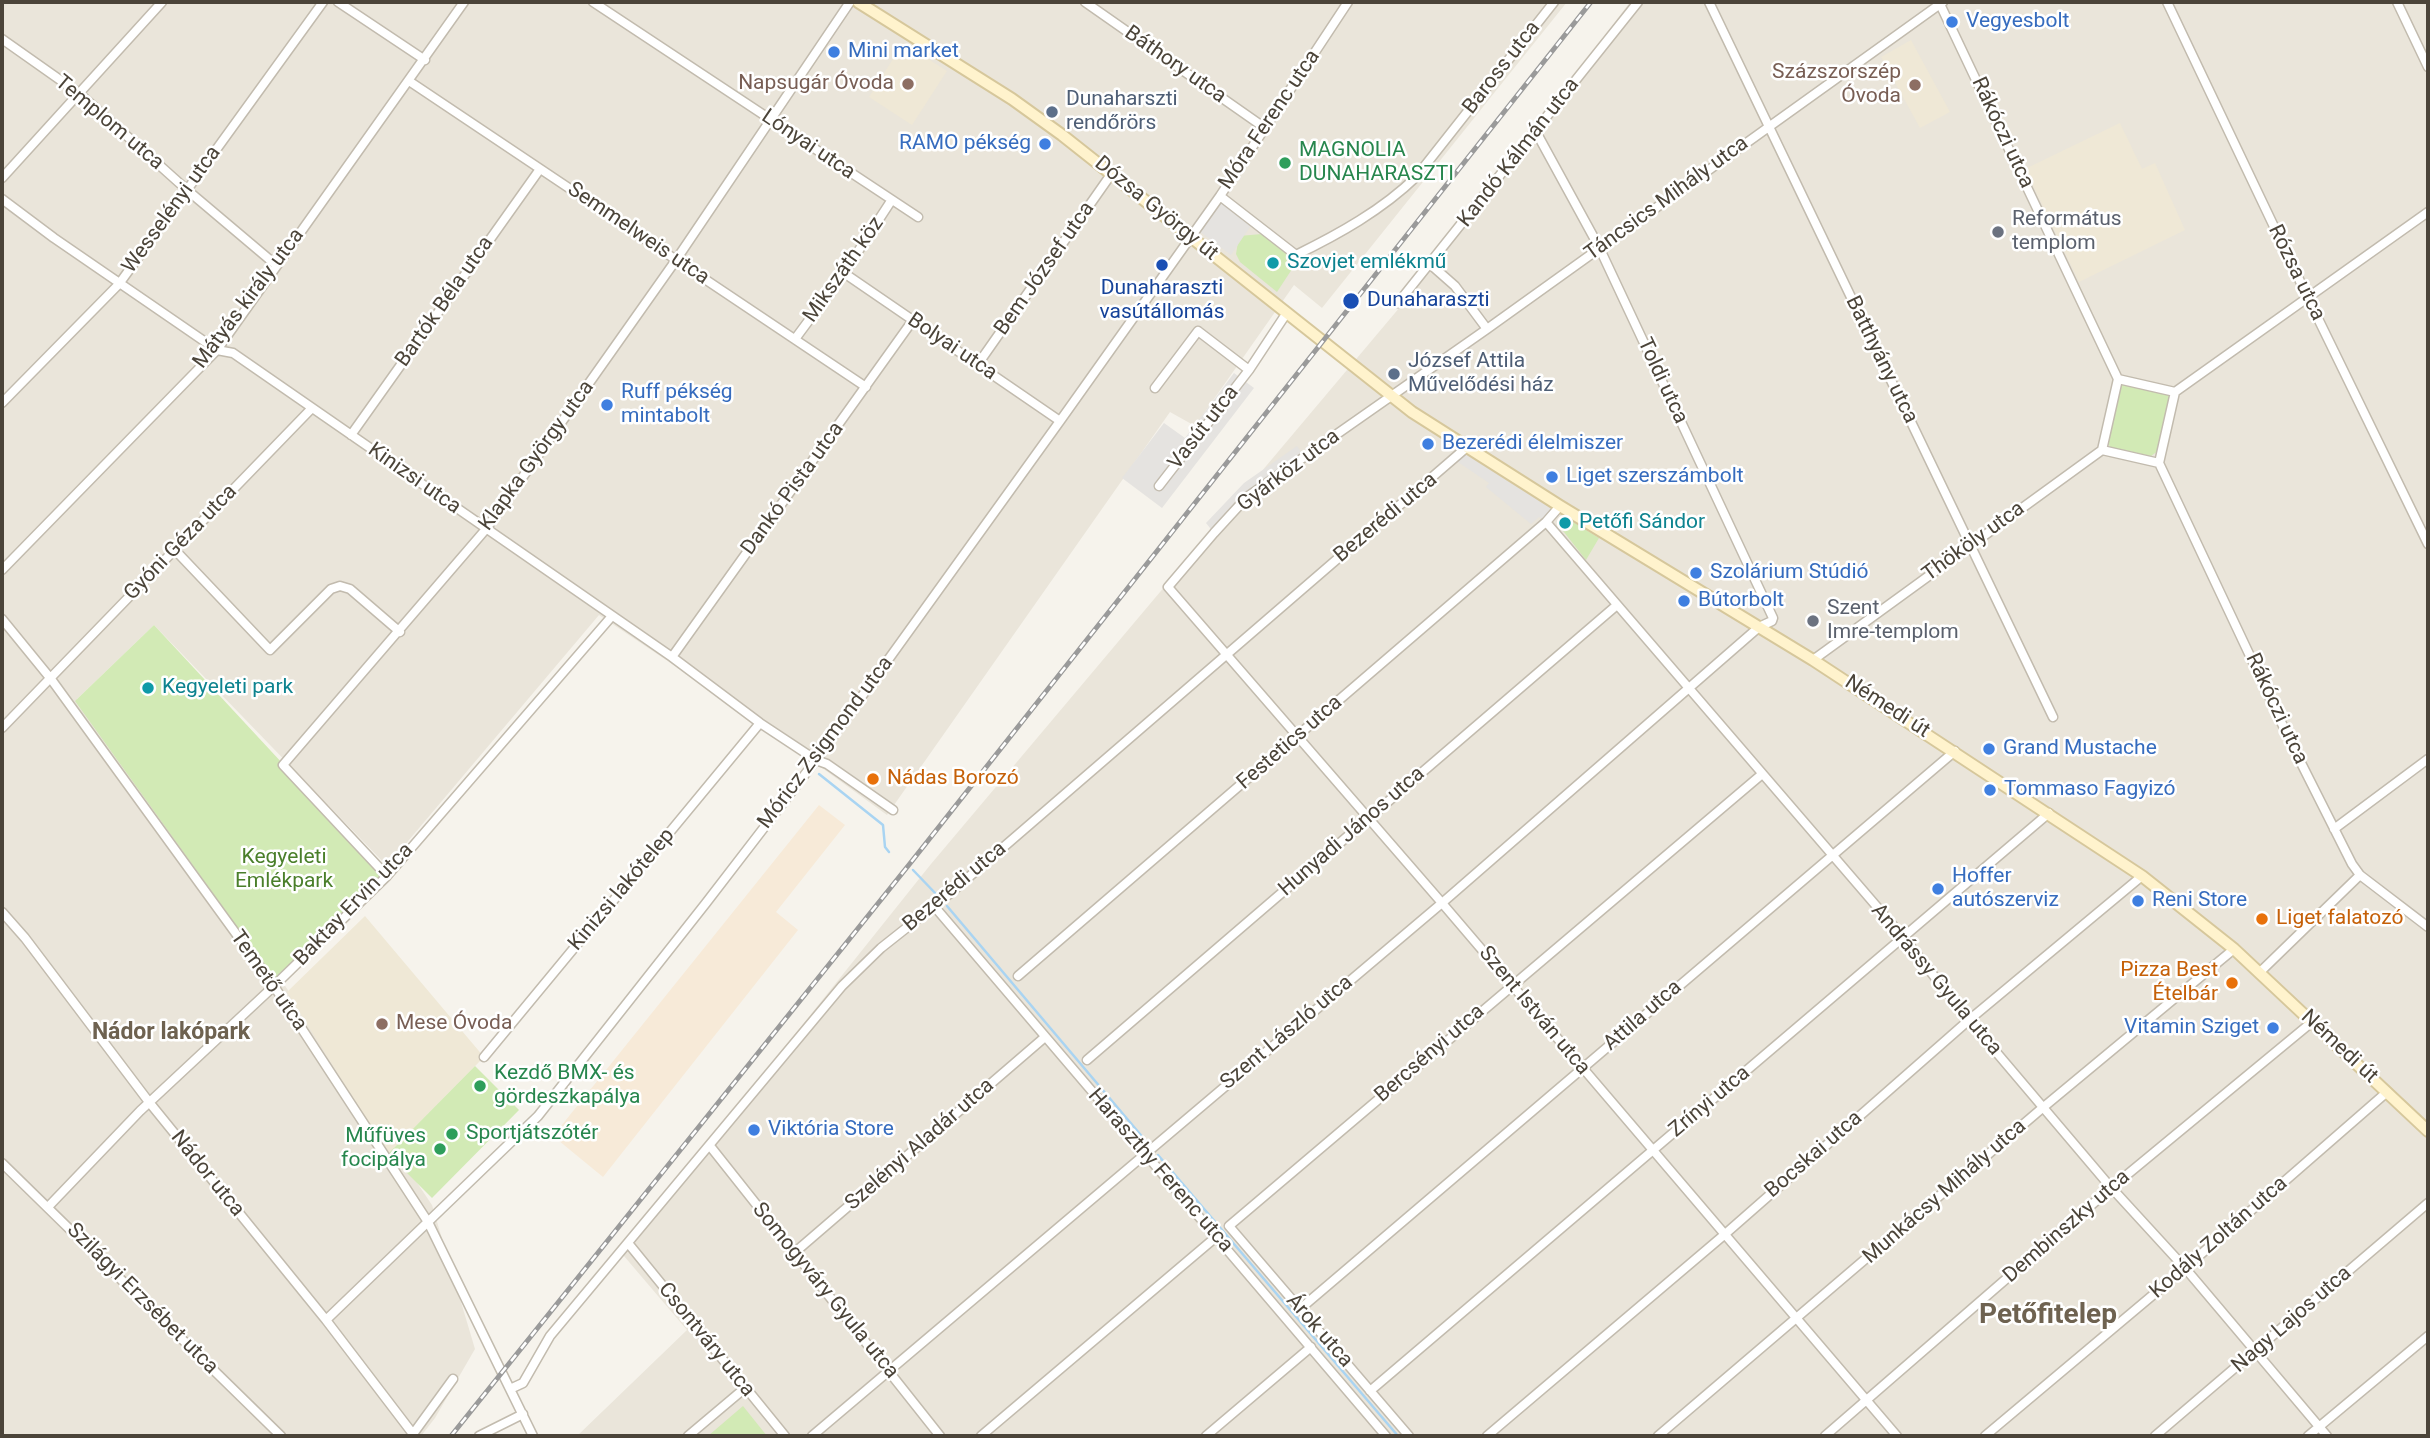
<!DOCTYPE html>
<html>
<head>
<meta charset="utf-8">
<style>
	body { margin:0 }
	#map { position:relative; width:2430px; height:1438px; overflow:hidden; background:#f6f3ec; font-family:Roboto,sans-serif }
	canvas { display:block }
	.frame { position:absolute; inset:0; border:4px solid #4b4439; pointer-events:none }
</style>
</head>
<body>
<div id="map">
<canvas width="2430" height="1438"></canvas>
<div class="frame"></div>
</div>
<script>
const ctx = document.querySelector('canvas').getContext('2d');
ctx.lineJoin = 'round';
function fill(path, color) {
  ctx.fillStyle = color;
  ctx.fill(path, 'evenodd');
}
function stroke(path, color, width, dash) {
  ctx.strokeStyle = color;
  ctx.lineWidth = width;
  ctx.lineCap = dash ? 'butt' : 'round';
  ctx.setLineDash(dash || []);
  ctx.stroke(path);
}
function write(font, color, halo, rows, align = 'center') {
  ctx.font = font + ' Roboto,sans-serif';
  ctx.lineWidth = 5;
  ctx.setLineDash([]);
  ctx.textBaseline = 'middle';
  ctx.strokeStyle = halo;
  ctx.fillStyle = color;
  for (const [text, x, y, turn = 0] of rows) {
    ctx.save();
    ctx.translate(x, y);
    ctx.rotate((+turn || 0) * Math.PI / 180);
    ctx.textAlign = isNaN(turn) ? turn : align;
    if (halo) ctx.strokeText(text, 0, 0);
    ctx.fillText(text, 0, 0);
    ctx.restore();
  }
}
fill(new Path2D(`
	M2,2H1567L1322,308L1294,285L1195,426L1170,412L887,815L760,723L599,615L387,866L154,625L77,699L249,932L432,1205L475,1349L435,1418L421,1436H2Z
	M1630,2H2428V1436H577L687,1330L618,1249L704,1148L931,864L1400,307Z`), '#eae5da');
fill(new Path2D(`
	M819,805L845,825L776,912L798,930L603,1177L553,1136Z`), '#f7ead8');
fill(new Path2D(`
	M1911,40L1950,112L1920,128L1881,57Z
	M903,43L947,71L912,125L869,97Z
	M2120,123L2142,169L2155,163L2185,230L2079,282L2025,169Z
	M365,916L484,1057L388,1154L287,992Z`), '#efe8d6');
fill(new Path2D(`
	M1262,234L1298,260L1277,292L1240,262L1236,254L1239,236Z
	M2126,382L2170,392L2172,397L2158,451L2151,456L2110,447L2106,439L2118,388Z
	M1568,519L1599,538L1586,560L1560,527Z
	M154,625L387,876L274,986L230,917L75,701Z
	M475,1066L519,1110L432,1198L388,1154Z
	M743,1406L767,1436H708Z`), '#d2eab5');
fill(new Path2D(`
	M1220,200L1252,224L1231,255L1199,231Z
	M1234,373L1254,388L1162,508L1122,478L1164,423L1185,438Z
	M1297,446L1304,456L1247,497L1214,533L1206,523L1244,483Z
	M1467,447L1560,506L1546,522L1539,517L1531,524L1486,487L1489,483L1455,460Z`), '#e5e3e0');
stroke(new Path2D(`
	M819,774L883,825L885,847L889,852
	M913,870L937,895
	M947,906L1145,1140
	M1158,1155L1398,1436`), '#a9d4f2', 2.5);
const minor = new Path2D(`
	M338,2L425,60
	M593,2L918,217
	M1085,2L1265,128
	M1709,2L2053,717
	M1939,2L2118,379
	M2167,2L2308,298L2428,544
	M2397,2L2428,67
	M2,39L80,94L186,189L276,265
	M409,81L866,387
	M2,178L162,2
	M1220,196L1296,255C1339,234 1382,210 1416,177L1554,2
	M2,199L54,238L217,350L233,353L672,657L760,723L816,760L827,764L893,810
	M1430,264L1455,286L1487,329
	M844,273L1060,421
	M1398,303L1638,2
	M795,339L844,273L891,201
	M978,364L1112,173
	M2118,379L2175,392L2159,463L2102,450Z
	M1155,388L1198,331L1249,370
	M2175,392L2428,212
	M2,403L119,284L323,2
	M351,435L540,169
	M2159,463L2292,745L2352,864L2360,875L2428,927
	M1159,486L1249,370L1286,314
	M1546,522L1903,937L1969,1020L2108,1184L2185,1268L2327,1436
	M175,550L270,650L331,589L340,586L350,589L400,632
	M2,570L217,350L464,2
	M2,619L51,679L274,986L428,1222L533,1436
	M672,657L913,320
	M1813,660L2102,450
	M2,728L312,408
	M2334,829L2428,759
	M387,876L283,765L486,529L676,260L850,2
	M934,906L1386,1436
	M2,912L25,938L149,1102L326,1320L413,1434L453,1379
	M2259,973L2360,875
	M1018,976L1546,522L1560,506
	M484,1057L760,723
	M1087,1060L1617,605
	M710,1146L940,1436
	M2,1163L281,1436
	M48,1207L140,1111L274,986L387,876L612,616
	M628,1243L785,1436
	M794,1253L1045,1037
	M1300,1309L1955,751
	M326,1320L538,1116L706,903L816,760L1060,421L1220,196L1348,2
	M510,1389L523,1383L550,1336L842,986L881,948L948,895L1467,447
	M1370,1391L2049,813
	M479,1436L523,1414
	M688,1436L745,1388
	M812,1436L1442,903L1759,627L1772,621L1773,618L1599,247L1535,130
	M981,1436L1216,1237
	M1206,1436L1311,1347
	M1409,1436L1229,1226L1761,775
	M1487,1436L1724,1235L1969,1020L2142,876
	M1658,1436L2040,1110L2234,949
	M1825,1436L2111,1188L2312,1022
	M1897,1436L1442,903L1168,587L1214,533L1247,497L1487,329L1943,2
	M1985,1436L2185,1268L2387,1092
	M2155,1436L2428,1203
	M2308,1436L2428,1336`);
const secondary = new Path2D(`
	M858,2L1012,99L1062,135L1412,412L1560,506L1813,660L2142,876L2234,949L2428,1131`);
stroke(minor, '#c2bbae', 11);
stroke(secondary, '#d6c79b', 14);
stroke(minor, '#fff', 8);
stroke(secondary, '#fff3cd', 10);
const rail = new Path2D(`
	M451,1436L908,866L1591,2`);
stroke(rail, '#9a9a9a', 5);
stroke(rail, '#fff', 2.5, [8]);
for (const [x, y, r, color] of [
	[1952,22,7,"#3f7fe0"],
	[834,52,7,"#3f7fe0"],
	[908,84,7,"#8d6e63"],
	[1915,85,7,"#8d6e63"],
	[1052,112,7,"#5c6f8a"],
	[1045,144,7,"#3f7fe0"],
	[1285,163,7,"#2e9e5b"],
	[1998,232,7,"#6b7280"],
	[1273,263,7,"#0f9aa8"],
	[1162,265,7,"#1a4fb4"],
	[1351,301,9,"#1a4fb4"],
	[1394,374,7,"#5c6f8a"],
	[607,405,7,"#3f7fe0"],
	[1428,444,7,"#3f7fe0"],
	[1552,477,7,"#3f7fe0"],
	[1565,523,7,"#0f9aa8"],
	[1696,573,7,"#3f7fe0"],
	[1684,601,7,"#3f7fe0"],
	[1813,621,7,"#6b7280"],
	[148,688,7,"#0f9aa8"],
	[1989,749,7,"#3f7fe0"],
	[873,779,7,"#e8710a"],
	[1990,790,7,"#3f7fe0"],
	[1938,889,7,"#3f7fe0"],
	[2138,901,7,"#3f7fe0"],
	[2262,919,7,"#e8710a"],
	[2232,983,7,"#e8710a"],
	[382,1024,7,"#8d6e63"],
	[2273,1028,7,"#3f7fe0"],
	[480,1086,7,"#2e9e5b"],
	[754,1130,7,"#3f7fe0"],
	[452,1134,7,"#2e9e5b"],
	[440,1149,7,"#2e9e5b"]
]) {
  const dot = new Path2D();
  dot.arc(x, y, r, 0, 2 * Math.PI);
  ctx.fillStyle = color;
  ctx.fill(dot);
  stroke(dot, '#fff', 2.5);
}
write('21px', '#366cbe', '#fff', [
	["Vegyesbolt",1966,22],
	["Mini market",848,52],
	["RAMO pékség",1031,144,"right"],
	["Ruff pékség",621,393],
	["mintabolt",621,417],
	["Bezerédi élelmiszer",1442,444],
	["Liget szerszámbolt",1566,477],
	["Szolárium Stúdió",1710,573],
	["Bútorbolt",1698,601],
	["Grand Mustache",2003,749],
	["Tommaso Fagyizó",2004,790],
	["Hoffer",1952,877],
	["autószerviz",1952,901],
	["Reni Store",2152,901],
	["Vitamin Sziget",2259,1028,"right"],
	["Viktória Store",768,1130]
], 'left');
write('21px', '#4b4439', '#fff', [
	["Báthory utca",1175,65,35],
	["Baross utca",1502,68,-52],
	["Móra Ferenc utca",1270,120,-56],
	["Templom utca",109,123,40],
	["Rákóczi utca",2002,133,65],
	["Lónyai utca",808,145,34],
	["Kandó Kálmán utca",1519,153,-52],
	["Táncsics Mihály utca",1667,199,-36],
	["Dózsa György út",1156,209,39],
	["Wesselényi utca",172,210,-54],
	["Semmelweis utca",638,234,34],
	["Bem József utca",1045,269,-55],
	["Mikszáth köz",844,270,-55],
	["Rózsa utca",2296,273,64],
	["Mátyás király utca",249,299,-53],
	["Bartók Béla utca",445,302,-55],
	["Bolyai utca",952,347,34],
	["Batthyány utca",1881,360,64],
	["Toldi utca",1662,381,65],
	["Vasút utca",1204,428,-52],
	["Klapka György utca",537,456,-54],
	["Gyárköz utca",1289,471,-37],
	["Kinizsi utca",414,479,35],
	["Dankó Pista utca",793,489,-54],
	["Bezerédi utca",1386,518,-40],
	["Thököly utca",1974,542,-36],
	["Gyóni Géza utca",181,543,-46],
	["Némedi út",1887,707,33],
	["Rákóczi utca",2276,709,65],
	["Móricz Zsigmond utca",826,743,-53],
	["Festetics utca",1290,743,-41],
	["Hunyadi János utca",1352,832,-41],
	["Bezerédi utca",955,887,-40],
	["Kinizsi lakótelep",622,890,-50],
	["Baktay Ervin utca",354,905,-46],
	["Andrássy Gyula utca",1936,980,50],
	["Temető utca",268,981,55],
	["Szent István utca",1534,1011,50],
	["Attila utca",1643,1016,-41],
	["Szent László utca",1287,1033,-40],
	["Némedi út",2339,1047,43],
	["Bercsényi utca",1430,1054,-41],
	["Zrínyi utca",1710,1102,-40],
	["Szelényi Aladár utca",920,1145,-41],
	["Bocskai utca",1814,1155,-41],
	["Haraszthy Ferenc utca",1160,1171,49],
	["Nádor utca",207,1174,51],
	["Munkácsy Mihály utca",1945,1192,-41],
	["Dembinszky utca",2067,1227,-41],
	["Kodály Zoltán utca",2219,1238,-41],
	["Somogyváry Gyula utca",825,1291,51],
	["Szilágyi Erzsébet utca",142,1299,45],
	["Nagy Lajos utca",2292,1320,-41],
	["Árok utca",1319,1331,49],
	["Csontváry utca",706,1340,51]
]);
write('21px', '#785e54', '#fff', [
	["Százszorszép",1901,73],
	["Óvoda",1901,97],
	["Napsugár Óvoda",894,84],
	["Mese Óvoda",396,1024,"left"]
], 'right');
write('21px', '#4e5e75', '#fff', [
	["Dunaharszti",1066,100],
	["rendőrörs",1066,124],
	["József Attila",1408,362],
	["Művelődési ház",1408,386]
], 'left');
write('21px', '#27864d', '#fff', [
	["MAGNOLIA",1299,151],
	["DUNAHARASZTI",1299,175],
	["Kezdő BMX- és",494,1074],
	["gördeszkapálya",494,1098],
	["Sportjátszótér",466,1134],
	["Műfüves",426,1137,"right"],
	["focipálya",426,1161,"right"]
], 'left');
write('21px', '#5b616d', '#fff', [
	["Református",2012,220],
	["templom",2012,244],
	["Szent",1827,609],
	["Imre-templom",1827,633]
], 'left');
write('21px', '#0d838f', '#fff', [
	["Szovjet emlékmű",1287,263],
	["Petőfi Sándor",1579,523],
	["Kegyeleti park",162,688]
], 'left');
write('21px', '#164399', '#fff', [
	["Dunaharaszti",1162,289],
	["vasútállomás",1162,313],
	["Dunaharaszti",1367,301,"left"]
]);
write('21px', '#c56008', '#fff', [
	["Nádas Borozó",887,779],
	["Liget falatozó",2276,919],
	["Pizza Best",2218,971,"right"],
	["Ételbár",2218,995,"right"]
], 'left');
write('21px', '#4a7f2a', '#fff', [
	["Kegyeleti",284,858],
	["Emlékpark",284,882]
]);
write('bold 23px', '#6e6250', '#fff', [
	["Nádor lakópark",171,1033]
]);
write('bold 28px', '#6e6250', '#fff', [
	["Petőfitelep",2048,1316]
]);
</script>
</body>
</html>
